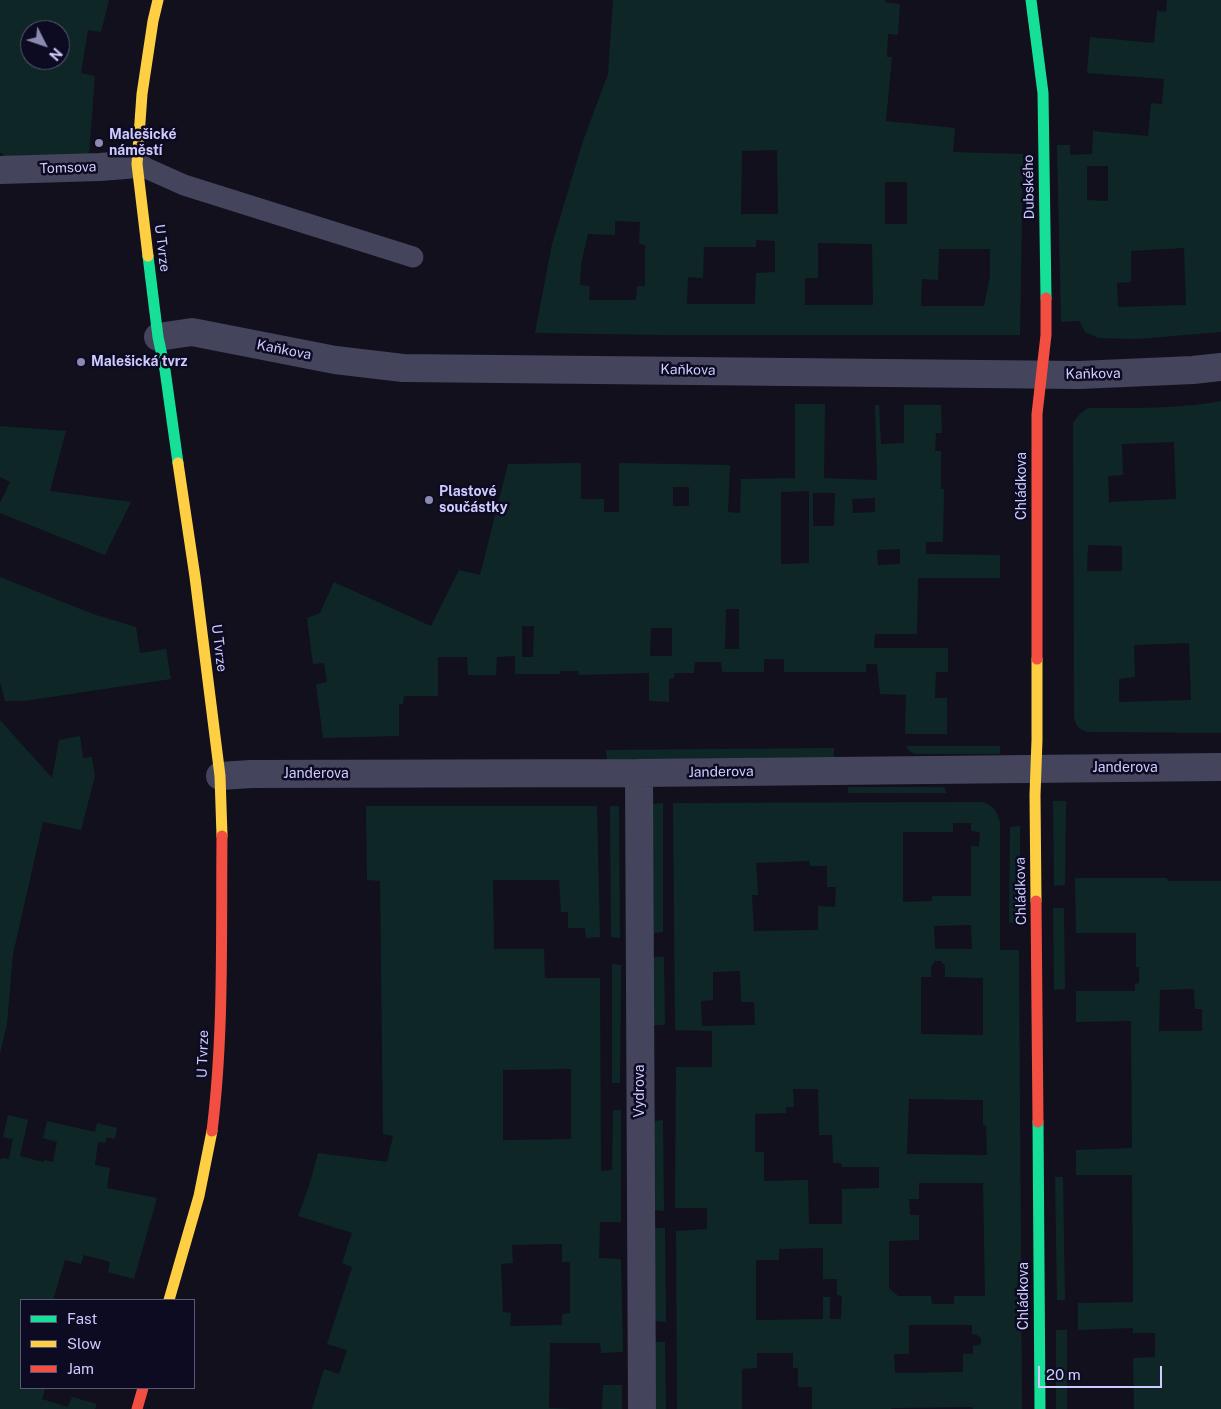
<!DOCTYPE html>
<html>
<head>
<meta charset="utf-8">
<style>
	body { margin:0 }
	#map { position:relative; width:1221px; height:1409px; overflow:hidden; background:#11101c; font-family:"Public Sans",sans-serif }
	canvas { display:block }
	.legend { position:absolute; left:20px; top:1299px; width:175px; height:90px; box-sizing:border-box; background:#0d0b21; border:1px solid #5a587a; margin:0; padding:6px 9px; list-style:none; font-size:15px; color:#cdcbff }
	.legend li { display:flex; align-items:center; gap:10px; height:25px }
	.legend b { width:25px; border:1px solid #5a587a }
	.north { position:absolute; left:20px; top:20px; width:50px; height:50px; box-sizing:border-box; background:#0d0b21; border:1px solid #5a587a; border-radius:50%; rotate:131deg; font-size:14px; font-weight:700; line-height:20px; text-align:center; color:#cdcbff }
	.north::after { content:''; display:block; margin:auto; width:18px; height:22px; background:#8b8ab0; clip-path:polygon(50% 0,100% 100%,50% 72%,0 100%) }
	.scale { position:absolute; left:1038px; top:1366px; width:124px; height:22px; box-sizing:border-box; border:2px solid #cdcbff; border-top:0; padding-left:6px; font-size:15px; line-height:18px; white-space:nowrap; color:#cdcbff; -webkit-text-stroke:4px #0d0b21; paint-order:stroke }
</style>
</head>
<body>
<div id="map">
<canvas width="1221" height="1409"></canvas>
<ul class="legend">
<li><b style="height:6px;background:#16e098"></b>Fast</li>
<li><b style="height:6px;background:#ffcf43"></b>Slow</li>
<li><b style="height:6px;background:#f24e42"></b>Jam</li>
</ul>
<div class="north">N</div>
<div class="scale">20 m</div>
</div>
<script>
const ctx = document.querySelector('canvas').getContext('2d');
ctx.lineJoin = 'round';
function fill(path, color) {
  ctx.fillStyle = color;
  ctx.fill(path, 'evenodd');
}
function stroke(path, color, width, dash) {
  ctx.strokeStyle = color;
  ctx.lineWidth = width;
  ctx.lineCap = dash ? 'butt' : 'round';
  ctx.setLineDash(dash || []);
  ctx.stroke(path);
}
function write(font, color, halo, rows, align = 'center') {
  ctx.font = font + ' "Public Sans",sans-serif';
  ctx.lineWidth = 5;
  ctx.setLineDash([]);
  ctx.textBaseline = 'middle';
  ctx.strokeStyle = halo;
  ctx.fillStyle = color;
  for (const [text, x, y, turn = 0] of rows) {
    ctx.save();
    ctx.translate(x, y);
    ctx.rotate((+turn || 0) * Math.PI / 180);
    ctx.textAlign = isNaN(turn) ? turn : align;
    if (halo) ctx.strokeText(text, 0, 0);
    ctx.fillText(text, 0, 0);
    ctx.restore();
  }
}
fill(new Path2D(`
	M0,0H109L101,32L88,30L81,73L95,76L89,155L3,158V153H0ZM30,30H60V60H30Z
	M613,0H885V2L900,4L898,35L888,34L887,57H892L886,121L955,128L953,152L1023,154L1020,335H669L535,333L552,244L583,141L608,74ZM777,150L778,214H741L742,151ZM885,182H907V224H885ZM615,221L640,222L639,244L645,245V286H637L636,300H589L590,286L580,285L581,264L588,234L615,235ZM756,240L775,241V272L756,273L755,304H687L688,277L703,278L704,247H756ZM818,243L872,244L873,305H805V278H818ZM939,249H990V276L984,306H921L922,279L938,280Z
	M1167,0H1221V332L1137,339L1098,338L1085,332L1079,321L1061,322L1057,145H1070V155L1092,154L1093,131L1148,136L1151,103L1162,104L1164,79L1087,73L1090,37L1154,43L1157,11L1166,12ZM1087,166H1108V201L1087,200ZM1184,248L1186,305L1118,307L1117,283L1131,282V251Z
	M1221,401V733L1087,732C1078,729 1075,725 1074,716L1073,422L1081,413L1088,408C1133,408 1177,409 1221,401ZM1174,442L1176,499L1109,502L1108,476L1123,475L1122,444ZM1088,545L1122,546V571H1087ZM1189,643L1191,700L1119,702V679L1135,677L1134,645Z
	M795,404H825L824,478L877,480L875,405H879L881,444L904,443V405H941L942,433H936L935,451H941V489H944L943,542H926V554L1000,555V578H918L917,634H875L874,648H948V672H936L935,698H947V734H905L906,695L880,694L877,664H866V672H784V659H764V672H722L721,662H695L694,673H674V678L669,679V702L649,701V673L579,675L578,671H560V674H515V656L497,657L496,675H468L467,657H438V696H404L403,704H399V736L323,738L316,684L327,682L324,663L313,664L307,618L320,613L334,582L431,626L459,570L480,575L508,464L581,463V499H604V512H619V463L730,465L728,512L740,513L741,479L795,478ZM673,487H689V506H673ZM809,491V563L781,564V492ZM813,493H835L834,526H813ZM875,498V512L853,513L852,499ZM900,549V564L878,565L877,550ZM726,609H739V649H725ZM522,626H534L533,657H522ZM651,628H672V656H650Z
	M0,426L66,431L50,491L131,502L105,555L0,513V503L10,482L0,477Z
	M0,577L93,614L136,627L140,653L166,649L171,679L24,701H5L0,682Z
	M0,720L52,778L59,740L80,736L83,758L92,757L95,776L81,830L43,822L13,954L7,1024L0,1054Z
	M906,746H1000V754H915L910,752Z
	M834,748V757L607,760L606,750Z
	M848,787H945L946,793H848Z
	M1053,801H1066L1065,885L1054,886Z
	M983,802C995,807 996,810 1000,822V950H1019L1022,1409H973L972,1407L892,1408L891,1409H812V1387H798V1368H793V1353H757V1368L742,1369V1409H677L676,1231L707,1229V1208H675L676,1067H712V1031L675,1030L673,803ZM953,823H971V831L980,832L979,846H971V896H932V901L903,902V832H953ZM809,861L810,866H827V887H836L835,907L818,906V930L754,931L752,895H758L756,863ZM971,925L972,949H935L934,926ZM935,961H941L945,966V977L983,978V1035L921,1034V977H931V967ZM740,971L741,1002H754L755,1025L702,1026L701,1001L713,1000V972ZM793,1089H818L819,1135H832L833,1163H841L842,1167H879V1188L842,1189V1224H809L808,1180L764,1181V1152H755V1114L786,1113V1107H794ZM909,1099L983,1100V1125H986L987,1155L907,1154ZM919,1183H983L985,1296H954V1304H932L931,1296H898L889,1288V1241L919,1240V1215H910L909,1199H919ZM823,1248V1279H837V1295L842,1296L841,1319H830V1297H823V1319L756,1320V1260H779V1249ZM909,1325H972V1334L977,1335L981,1338V1343L979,1345L973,1346V1354H963V1372L895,1373L894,1354H909Z
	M663,803V932L654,933L653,804Z
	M366,806H597L600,937L586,938L585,928H568V912H561L559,880H493L494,949H544L545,978H600L601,1171L612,1170L613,1110H621V1222H600L599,1258L621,1259L623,1352L601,1353L600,1343H550L549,1408L575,1409H312L324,1369L339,1374L347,1350L327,1344L352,1267L342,1263L352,1233L298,1216L309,1186L318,1153L387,1162L393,1136L383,1134L380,881L367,880ZM571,1069V1139L503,1140V1070ZM562,1244V1262H570V1313L562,1314V1325L510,1326L511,1313L503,1312L501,1264L513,1263L512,1245Z
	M610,806H619L620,938L611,937Z
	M1020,826V923H1009L1010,827Z
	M1075,878H1167L1168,881H1221V1409H1134L1133,1358L1155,1357V1333H1133V1328L1078,1330V1303L1133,1302L1132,1175H1076V1150L1132,1148L1131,1021L1076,1022V991H1135V984L1139,983V967H1136V933H1076ZM1194,989L1195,1009H1202V1031H1159L1160,990Z
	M1053,908H1064L1065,989L1054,990Z
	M653,957H664L665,1025H654Z
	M612,964L621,965L620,1083H612Z
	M8,1115L28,1120L20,1156L43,1162L44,1160L53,1162L57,1142L43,1138L47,1121L95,1132L97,1123L117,1128L115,1139L107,1137L105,1143L98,1142L95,1165L110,1168L107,1188L157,1198L134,1279L108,1272L110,1262L84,1255L81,1264L65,1260L53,1300H21V1388H40L45,1389L42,1399L68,1407L72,1397L97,1404L95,1409H0V1162L1,1158L9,1159L13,1139L3,1137Z
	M663,1120L664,1211L654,1210V1121Z
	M1055,1177H1063L1065,1300H1057Z
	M653,1228H665L666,1322L655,1321Z
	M1056,1330H1067V1409H1056Z
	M654,1342H665L666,1409H656Z
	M603,1385H622V1409H602Z`), '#0e2726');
stroke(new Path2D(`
	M137,164L184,185L413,257`), '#44455d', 21);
stroke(new Path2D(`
	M0,170L100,167L137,164
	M158,337L192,332L335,360L403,368L1079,375L1193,370L1221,367
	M639,773L642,1409
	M220,776L251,774L639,773L1221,767`), '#44455d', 28);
stroke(new Path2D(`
	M1031,0L1043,93L1046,298
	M148,256L158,337L165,370L178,463
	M1038,1122L1040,1409`), '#16e098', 11);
stroke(new Path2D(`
	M148,256L137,164L142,94L153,21L158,0
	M178,463L195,577L220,776L222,836
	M1036,901L1035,795L1037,740V659
	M169,1300L199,1196L212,1131`), '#ffcf43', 11);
stroke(new Path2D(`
	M1037,659V414L1046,335V298
	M1036,901L1038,1122
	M212,1131C224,1035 221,933 222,836
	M137,1409L143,1388`), '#f24e42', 11);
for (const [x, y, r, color] of [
	[99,143,5,"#8b8ab0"],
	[81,362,5,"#8b8ab0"],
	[429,500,5,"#8b8ab0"]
]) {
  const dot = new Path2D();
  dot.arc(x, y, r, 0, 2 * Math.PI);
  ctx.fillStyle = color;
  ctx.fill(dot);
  stroke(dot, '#0d0b21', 2);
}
write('bold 14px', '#cdcbff', '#0d0b21', [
	["Malešické",109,135],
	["náměstí",109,151],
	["Malešická tvrz",91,362],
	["Plastové",439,492],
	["součástky",439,508]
], 'left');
write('14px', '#cdcbff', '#0d0b21', [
	["Tomsova",68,168,-2],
	["Dubského",1029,187,-91],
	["U Tvrze",162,248,83],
	["Kaňkova",284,350,11],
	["Kaňkova",688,370,1],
	["Kaňkova",1093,374,-1],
	["Chládkova",1022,486,-90],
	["U Tvrze",219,648,83],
	["Janderova",1125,768],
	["Janderova",721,772,-1],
	["Janderova",316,774],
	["Chládkova",1021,891,-91],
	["U Tvrze",203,1054,-88],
	["Vydrova",640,1091,-90],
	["Chládkova",1024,1296,-90]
]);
</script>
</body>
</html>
